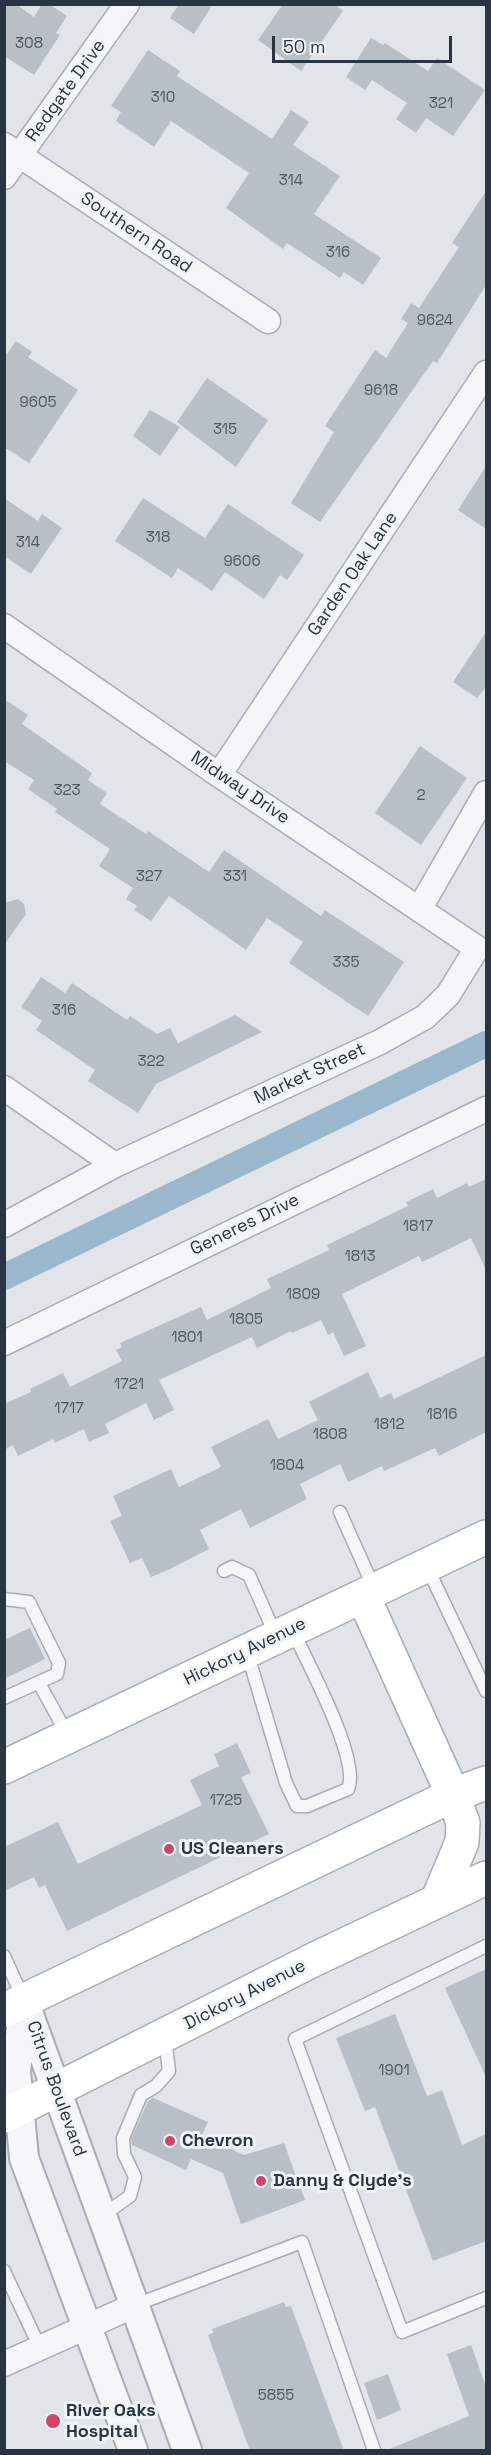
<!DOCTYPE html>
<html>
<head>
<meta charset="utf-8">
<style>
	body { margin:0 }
	#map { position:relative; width:491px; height:2455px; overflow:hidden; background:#e1e5ea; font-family:"Space Grotesk",sans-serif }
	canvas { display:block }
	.frame { position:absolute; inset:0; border:6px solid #293542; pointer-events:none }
	.scale { position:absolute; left:272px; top:36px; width:180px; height:27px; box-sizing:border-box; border:3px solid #293542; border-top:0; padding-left:8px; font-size:18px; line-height:21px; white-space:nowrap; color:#293542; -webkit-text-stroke:4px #f1f4f7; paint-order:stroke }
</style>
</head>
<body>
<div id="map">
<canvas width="491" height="2455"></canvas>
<div class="frame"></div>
<div class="scale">50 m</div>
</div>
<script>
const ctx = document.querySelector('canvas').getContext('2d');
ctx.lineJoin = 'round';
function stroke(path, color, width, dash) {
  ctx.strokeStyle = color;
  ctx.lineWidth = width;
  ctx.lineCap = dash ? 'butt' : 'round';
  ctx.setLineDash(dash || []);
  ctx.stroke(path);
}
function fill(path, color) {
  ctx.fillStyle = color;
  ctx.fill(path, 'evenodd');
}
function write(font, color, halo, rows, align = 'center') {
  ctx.font = font + ' "Space Grotesk",sans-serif';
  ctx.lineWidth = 6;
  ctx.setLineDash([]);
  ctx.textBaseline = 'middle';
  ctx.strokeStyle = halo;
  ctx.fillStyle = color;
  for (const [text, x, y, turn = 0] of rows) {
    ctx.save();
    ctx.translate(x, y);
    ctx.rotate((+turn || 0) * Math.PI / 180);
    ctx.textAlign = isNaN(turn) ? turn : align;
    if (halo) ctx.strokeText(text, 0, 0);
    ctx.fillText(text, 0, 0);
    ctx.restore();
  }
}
stroke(new Path2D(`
	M4,1277L486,1044`), '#9bb7cb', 26);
fill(new Path2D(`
	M4,4H16L34,17L42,4H49L67,16L56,33L60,35L34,75L4,56Z
	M179,4H213L194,34L170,18Z
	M283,4H334L343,11L301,71L258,40Z
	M371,38L383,45L385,43L428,71L437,58L485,90L453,136L426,118L416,133L396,119L407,103L372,80L365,90L346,77Z
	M148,50L180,71L177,76L272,139L291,110L309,122L293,145L340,176L314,214L381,258L363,285L344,272L340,278L287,243L283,249L226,208L249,173L171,121L154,147L116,121L121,112L111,106Z
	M486,191V285L437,363L433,361L320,522L291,503L334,432L325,426L375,350L386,358L408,323L401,319L411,303L419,308L459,247L452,243Z
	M16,341L32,352L28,357L78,390L29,463L4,447V358Z
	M207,378L268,420L236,467L177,422Z
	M150,410L180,427L160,456L133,436Z
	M486,466V529L458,510Z
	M4,498L38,521L42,514L62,528L31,574L4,556Z
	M143,498L205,538L228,504L304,555L287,580L280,575L264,599L225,572L212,591L178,568L172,578L115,541Z
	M486,632V687L477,698L453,682Z
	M4,699L28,715L22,724L92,773L88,780L107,793L100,804L146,834L148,831L209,872L224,850L321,916L325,910L404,962L368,1016L289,963L303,942L267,918L246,950L169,896L151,921L134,910L137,906L126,899L133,888L99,866L110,849L55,812L57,809L28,789L34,780L4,761Z
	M420,746L467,778L421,845L375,813Z
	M18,899L24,904L26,914L4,945V903Z
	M41,977L65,993L72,983L127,1020L130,1016L157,1034L170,1028L178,1043L235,1015L262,1032L156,1084L138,1113L88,1081L95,1070L36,1030L42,1021L21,1007Z
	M486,1179V1270L471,1238L422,1262L419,1256L342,1294L366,1346L344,1356L333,1332L328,1335L321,1320L292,1333L291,1331L257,1348L252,1337L159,1380L174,1410L154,1420L146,1403L105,1424L109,1433L89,1442L84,1429L55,1443L53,1439L18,1456L13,1445L4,1450V1404L31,1392L30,1389L63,1373L70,1387L122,1361L116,1350L122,1347L120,1343L201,1307L207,1320L271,1288L267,1279L329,1250L327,1245L408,1206L406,1202L433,1189L437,1198L467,1183L469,1187Z
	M486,1355V1432L439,1456L435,1448L384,1471L382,1466L348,1482L340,1464L300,1484L307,1499L250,1528L241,1509L200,1530L209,1549L168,1570L151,1577L142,1558L130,1563L110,1521L122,1516L113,1496L171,1469L179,1487L221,1467L211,1447L268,1419L278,1439L318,1420L309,1402L368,1372L380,1398L391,1393L394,1399Z
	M30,1628L45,1659L4,1679V1640Z
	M237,1743L251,1773L241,1777L269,1834L67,1931L45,1885L39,1888L34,1877L4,1891V1847L58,1822L78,1864L202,1805L190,1780L219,1766L214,1754Z
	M486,1969V2077L445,1988Z
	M395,2014L427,2096L442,2090L462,2145L486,2134V2241L433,2261L375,2107L365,2111L336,2038Z
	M153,2098L208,2122L202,2135L244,2155L284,2143L305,2200L241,2224L223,2173L191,2159L186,2170L132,2145L131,2139L148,2101Z
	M284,2302L286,2307L291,2306L344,2451H250L208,2335L213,2333L212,2329Z
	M471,2345L486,2387V2451H385L469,2416L447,2354Z
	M388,2374L401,2410L377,2420L364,2383Z`), '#b8bfc7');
const service = new Path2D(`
	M340,1512L374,1588
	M427,1567L486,1691
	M224,1571L232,1567L249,1575L276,1636
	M4,1599L29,1602L59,1663L57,1674L4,1698
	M247,1652L286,1783L297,1806H307L348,1789C361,1760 307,1662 293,1631
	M39,1683L67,1734
	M486,1946L295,2039L402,2332L486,2298
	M4,1956L23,1998
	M102,2216L130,2196L135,2177L124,2154L123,2138L141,2095L156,2086L169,2071L165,2037
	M4,2271L40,2348
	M135,2305L302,2242L374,2450`);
const minor = new Path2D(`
	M4,145L268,321
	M4,177L127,4
	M4,626L219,775L477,948L448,995L425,1017L380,1042L115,1165L4,1225
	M219,775L486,373
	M420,908L486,793
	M4,1088L115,1165
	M4,1343L486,1109
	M4,2364L133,2306`);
const tertiary = new Path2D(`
	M24,2001L187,2450
	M23,2009L16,2071L24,2158L133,2450`);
const secondary = new Path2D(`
	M363,1596L453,1795L463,1823L462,1842L438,1899
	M4,1767L486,1537
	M4,2010L453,1795L486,1783
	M4,2116L315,1959L486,1878`);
stroke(service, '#a6adb4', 15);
stroke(minor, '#a6adb4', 27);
stroke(tertiary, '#a6adb4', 32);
stroke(secondary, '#a6adb4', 36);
stroke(service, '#f4f6f8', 12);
stroke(minor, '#f4f6f8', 24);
stroke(tertiary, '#f4f6f8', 28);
stroke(secondary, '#fff', 33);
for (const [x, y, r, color] of [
	[169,1849,6,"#d34267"],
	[170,2141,6,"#d34267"],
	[261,2181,6,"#d34267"],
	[53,2421,8,"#d34267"]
]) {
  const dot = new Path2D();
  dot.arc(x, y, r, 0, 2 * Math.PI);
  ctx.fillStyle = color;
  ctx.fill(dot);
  stroke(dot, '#f1f4f7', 2);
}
write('15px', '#4d5863', null, [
	["308",29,44],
	["310",163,98],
	["321",441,104],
	["314",291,181],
	["316",338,253],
	["9624",435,321],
	["9618",381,391],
	["9605",38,403],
	["315",225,430],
	["318",158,538],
	["314",28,543],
	["9606",242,562],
	["323",67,791],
	["2",421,796],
	["327",149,877],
	["331",235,877],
	["335",346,963],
	["316",64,1011],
	["322",151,1062],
	["1817",418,1227],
	["1813",360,1257],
	["1809",303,1295],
	["1805",246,1320],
	["1801",187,1338],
	["1721",129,1385],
	["1717",69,1409],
	["1816",442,1415],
	["1812",389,1425],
	["1808",330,1435],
	["1804",287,1466],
	["1725",226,1801],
	["1901",394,2071],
	["5855",276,2396]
]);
write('18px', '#293542', '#f1f4f7', [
	["Redgate Drive",66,91,-54],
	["Southern Road",136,233,34],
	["Garden Oak Lane",353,574,-56],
	["Midway Drive",240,788,34],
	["Market Street",310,1074,-25],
	["Generes Drive",245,1225,-26],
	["Hickory Avenue",245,1652,-26],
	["Dickory Avenue",245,1995,-27],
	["Citrus Boulevard",56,2089,70]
]);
write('bold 18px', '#293542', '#f1f4f7', [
	["US Cleaners",181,1849],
	["Chevron",182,2141],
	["Danny & Clyde's",273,2181],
	["River Oaks",66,2411],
	["Hospital",66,2432]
], 'left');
</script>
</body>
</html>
